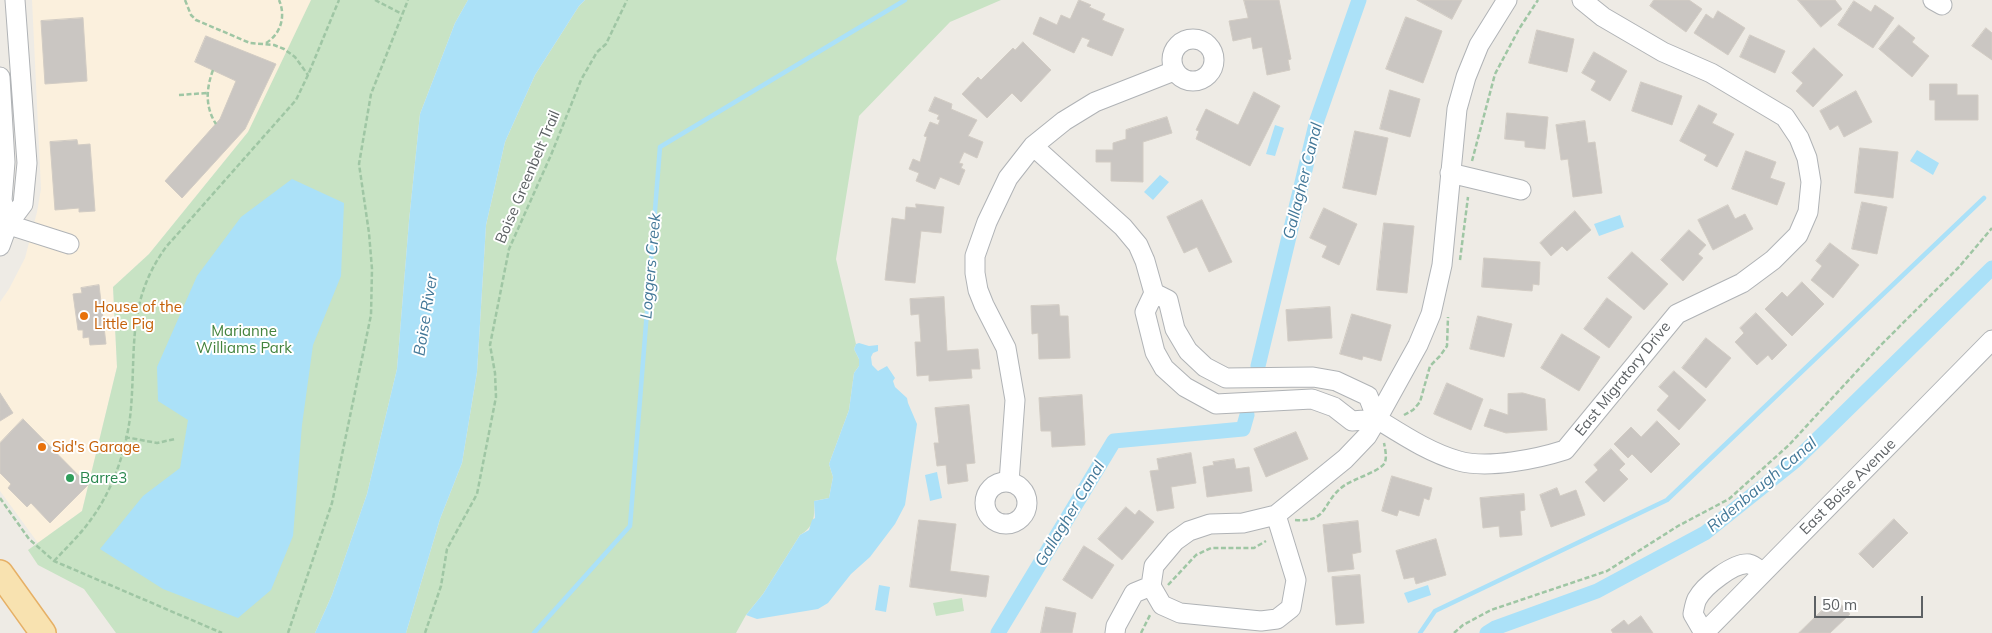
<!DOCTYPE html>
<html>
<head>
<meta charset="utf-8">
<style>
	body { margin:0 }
	#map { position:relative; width:1992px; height:633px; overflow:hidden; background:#eeebe5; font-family:Mulish,sans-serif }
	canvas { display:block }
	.scale { position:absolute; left:1814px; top:596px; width:109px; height:22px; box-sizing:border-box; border:2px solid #5d6164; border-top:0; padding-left:6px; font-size:15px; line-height:18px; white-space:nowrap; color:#5d6164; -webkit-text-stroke:4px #fff; paint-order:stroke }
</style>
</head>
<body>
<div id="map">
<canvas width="1992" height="633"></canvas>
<div class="scale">50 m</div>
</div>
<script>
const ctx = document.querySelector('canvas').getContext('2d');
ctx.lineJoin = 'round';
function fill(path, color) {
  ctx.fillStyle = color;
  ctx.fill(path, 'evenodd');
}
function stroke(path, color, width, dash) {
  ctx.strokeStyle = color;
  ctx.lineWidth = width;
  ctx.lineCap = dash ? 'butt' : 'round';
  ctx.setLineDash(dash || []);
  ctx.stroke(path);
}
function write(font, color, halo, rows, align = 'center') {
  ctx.font = font + ' Mulish,sans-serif';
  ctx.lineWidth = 4;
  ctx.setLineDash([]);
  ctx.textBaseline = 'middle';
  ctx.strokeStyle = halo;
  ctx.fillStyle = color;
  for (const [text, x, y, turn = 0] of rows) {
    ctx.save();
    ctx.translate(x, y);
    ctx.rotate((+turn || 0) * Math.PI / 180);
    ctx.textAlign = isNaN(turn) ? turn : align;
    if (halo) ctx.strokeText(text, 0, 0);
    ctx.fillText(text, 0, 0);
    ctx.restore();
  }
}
fill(new Path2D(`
	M32,0H316L248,132L149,254L113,287L117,367L82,511L38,543L0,491V302L9,289L25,258L37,212L41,189Z`), '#fbf0dd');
fill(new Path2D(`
	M311,0H468L455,23L420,114L409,221L397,369L367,494L332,595L315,633H116L84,589L38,565L28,550L82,511L117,367L113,287L149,254L248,132Z
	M585,0H1001L950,22L859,116L836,259L856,344L854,349L859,359V366L854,373L849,410L829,464L833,477L829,498L814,501C815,517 814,527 800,535L763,594L746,615L736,633H406L440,519L462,463L477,372L486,225L505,142L535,75L579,6Z
	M962,598L964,611L936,616L933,603Z`), '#c8e3c4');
fill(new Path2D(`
	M468,0H585L579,6L535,75L505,142L486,225L477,372L462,463L440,519L406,633H315L332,595L367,494L397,369L409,221L420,114L455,23Z
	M1275,125L1284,128L1275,156L1266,154Z
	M1917,150L1939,163L1933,175L1910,161Z
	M1160,175L1169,182L1153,200L1144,192Z
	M292,179L344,203L341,276L313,345L302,425L293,536L271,590L238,618L163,589L100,549L143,496L180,468L188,420L158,401L157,367L197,276L241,217Z
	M1620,215L1624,227L1599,236L1594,224Z
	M859,343L869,346L878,345V351L873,353L871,357L872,365L878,371L887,366L895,378L893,381L895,387L907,398L908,403L917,424L905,505L895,524L870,557L851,574L828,603L818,609L757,619L746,615L763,594L800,535L809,530L812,520L815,518L814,501L829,498L833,477L829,464L849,410L854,373L859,366V359L854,349L856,344Z
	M937,472L942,498L930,501L925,475Z
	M879,585L890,587L886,612L875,610Z
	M1428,585L1431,595L1408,603L1404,593Z`), '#abe1f8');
stroke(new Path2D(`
	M534,633L630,526L660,147L905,0
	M1420,633L1435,611L1667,500L1984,198`), '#abe1f8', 4.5);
stroke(new Path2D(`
	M1258,366L1317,120L1359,0
	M998,633L1114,441L1243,429L1247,415
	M1487,633L1495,628L1597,591L1705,533L1795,461L1992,268`), '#abe1f8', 15);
const building = new Path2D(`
	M1079,0L1091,5L1089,7L1105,14L1102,20L1124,29L1112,56L1087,46L1090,40L1082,37L1074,53L1033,34L1040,17L1057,25L1061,15L1070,19Z
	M1244,0H1279L1291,59L1288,60L1290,70L1267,75L1262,47L1253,49L1251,37L1233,41L1229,21L1248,18Z
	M1417,0H1462L1452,19Z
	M1654,0H1689L1702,9L1686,32L1650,6Z
	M1798,0H1835L1842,9L1821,27Z
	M1854,1L1871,12L1875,5L1894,18L1873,48L1838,25Z
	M1718,11L1745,28L1728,55L1694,33L1706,14L1713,19Z
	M1406,17L1442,31L1423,83L1386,69Z
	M83,18L87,81L45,84L41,21Z
	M1899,25L1915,38L1912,42L1929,56L1912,77L1879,49Z
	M1986,28L1992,33V60L1972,46Z
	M1537,30L1574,39L1567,72L1529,63Z
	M1750,35L1785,51L1775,73L1740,57Z
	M206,36L276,64L245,129L182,198L165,181L220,119L236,81L195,62Z
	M1023,42L1051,70L1021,102L1012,93L987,118L962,94L978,77L981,80L1013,48L1015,50Z
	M1814,48L1843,75L1813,107L1796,91L1803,83L1792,73Z
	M1594,52L1627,71L1610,101L1591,90L1596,81L1582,73Z
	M1641,82L1682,96L1672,125L1632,111Z
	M1930,84H1957V95H1978V120H1935V100H1930Z
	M1390,90L1420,99L1410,137L1380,129Z
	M1856,91L1872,122L1844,137L1838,125L1830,130L1820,111Z
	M1254,92L1280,106L1250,166L1196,139L1199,131L1196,130L1206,109L1238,125Z
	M935,97L952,104L951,109L977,120L968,136L983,142L977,158L964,152L959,163L963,164L961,168L965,170L959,185L940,177L935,189L916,181L919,173L909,169L913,159L920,162L927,137L924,136L930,122L938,125L940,120L937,119L939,115L929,111Z
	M1699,105L1717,114L1712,123L1734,134L1717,167L1704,160L1707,155L1680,141Z
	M1507,113L1548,117L1545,149L1525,147V141L1505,139Z
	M1167,117L1172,133L1143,142V182L1111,181V162H1096V150H1113V143L1126,139V130Z
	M1585,121L1588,143L1595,142L1602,193L1573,197L1568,159L1561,160L1556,125Z
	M1355,131L1388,138L1376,195L1343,188Z
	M77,140L78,145L90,144L95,211L79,212V208L55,210L50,142Z
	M1860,148L1898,152L1893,198L1855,193Z
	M1746,151L1776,162L1770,178L1785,183L1777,205L1732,189Z
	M1202,200L1232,262L1209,272L1197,247L1184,253L1167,217Z
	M1862,202L1887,207L1877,254L1852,249Z
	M916,204L944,207L941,233L921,231L915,283L885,280L892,218L905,220L906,207L916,208Z
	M1728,205L1735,219L1745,214L1753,229L1713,250L1698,220Z
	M1324,208L1357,224L1339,265L1322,257L1327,246L1310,238Z
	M1575,211L1591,230L1567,251L1562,246L1551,256L1540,243Z
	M1384,223L1414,226L1407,293L1377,290Z
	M1689,230L1706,245L1698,254L1703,258L1683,281L1661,260Z
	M1830,243L1859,265L1833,298L1811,280L1822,266L1816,261Z
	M1632,252L1668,284L1644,310L1608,278Z
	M1484,258L1540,262L1539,285L1533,284L1532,291L1482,287Z
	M1802,282L1824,304L1792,336L1765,309L1782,292L1787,297Z
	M99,285L106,344L90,345L89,337L83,338V330H78L73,294L82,293L81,288Z
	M944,297L947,351L978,349L980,369H971L972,378L929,381V375L917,376L915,342H921L919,314L911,315L910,299Z
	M1607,298L1632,317L1609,348L1584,329Z
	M1059,305L1060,316H1068L1070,358L1039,359L1038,333L1032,334L1031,306Z
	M1330,307L1332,338L1288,341L1286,310Z
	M1756,313L1787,345L1772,360L1768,355L1757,365L1735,342L1744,333L1740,328Z
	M1352,314L1391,325L1381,361L1363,356L1362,360L1340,354Z
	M1478,316L1512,324L1504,357L1470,349Z
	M1562,334L1600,357L1579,391L1541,368Z
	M1706,338L1731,358L1706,388L1682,368Z
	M1674,371L1706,400L1679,430L1657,410L1669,396L1659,387Z
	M1447,383L1483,399L1471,430L1434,414Z
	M0,393L13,413L0,421Z
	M1523,393L1545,399L1547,430L1506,433L1484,426L1490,409L1508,415V394Z
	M1082,395L1085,445L1052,447L1051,431H1041L1039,398Z
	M969,405L975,463L966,464L968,481L948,484L946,465L937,466L934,443H939L935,408Z
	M23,419L88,485L50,523L31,503L27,507L8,488L11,484L0,473V443Z
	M1657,421L1680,444L1651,473L1632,454L1628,458L1614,444L1631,427L1641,437Z
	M1296,432L1308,459L1266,477L1254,449Z
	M1611,449L1625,464L1619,470L1628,479L1604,502L1585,482L1598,470L1594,465Z
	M1191,453L1196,483L1171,487L1174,508L1157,511L1150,471L1159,470L1157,459Z
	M1234,459L1236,469L1249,467L1252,491L1207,497L1203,467L1214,465L1213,462Z
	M1392,476L1432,488L1429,500L1424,498L1419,516L1399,510L1397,516L1382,511Z
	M1557,488L1560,496L1576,490L1585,515L1551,527L1540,495Z
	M1524,494L1525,510L1520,511L1522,535L1500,537L1499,526L1483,528L1480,498Z
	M1126,507L1135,515L1139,510L1154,522L1122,560L1098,539Z
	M1894,519L1908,533L1873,568L1859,554Z
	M919,520L956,524L950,571L989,576L986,597L910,587Z
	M1358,521L1361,552L1352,554L1354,569L1328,572L1323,525Z
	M1436,539L1446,575L1416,584L1414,577L1404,579L1396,551Z
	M1084,546L1114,565L1092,599L1063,580Z
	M1360,575L1364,623L1336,625L1332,577Z
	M1835,598L1850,614L1830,633H1799Z
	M1046,607L1076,613L1072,633H1041Z
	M1641,616L1653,633H1613L1611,630L1624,620L1628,625Z`);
fill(building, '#cac6c2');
stroke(building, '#d2ccc4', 1);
const minor = new Path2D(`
	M1933,0L1942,5
	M1172 60a21 21 0 1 1 42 0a21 21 0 1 1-42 0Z
	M0,77L5,162L2,200L8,224
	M1033,146L1123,227L1138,245L1145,261L1154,293
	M1450,173L1521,190
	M0,222L69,244
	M0,246L8,224L23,204L27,163L15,0
	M1154,293L1168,300L1175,329L1188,351L1205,367L1226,378L1313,377L1336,381L1368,396L1377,419L1352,421L1334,407L1312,399L1216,404L1185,387L1164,368L1155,352L1145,312Z
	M1377,419C1403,435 1430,453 1459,461C1488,469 1537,459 1565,450L1677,314L1742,283L1773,260L1798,235L1808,212L1811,182L1807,158L1799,138L1785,117L1711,73L1663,52L1603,17L1582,0
	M985 503a21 21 0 1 1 42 0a21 21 0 1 1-42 0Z
	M1009,482L1015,400L1006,348L984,305L978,290L975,273V256L987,222L1008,178L1033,146L1064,121L1095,102L1174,71
	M1276,515L1296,580L1291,608L1277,619L1261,621L1180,613L1162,605L1151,586L1154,566L1175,541L1189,531L1210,524L1243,523L1276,515L1345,459L1367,436L1377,419L1418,345L1431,314L1442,265L1457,109L1466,77L1479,45L1507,0
	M1115,633L1116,626L1134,593L1151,586
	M1704,633L1992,340
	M1704,633L1693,614C1694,609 1695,603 1697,599C1704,586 1734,562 1749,564C1754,565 1759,570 1763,573`);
const major = new Path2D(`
	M0,573L43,633`);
stroke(minor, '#b0b3b6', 21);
stroke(major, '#e6b066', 28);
stroke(new Path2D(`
	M185,0L191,15L196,20L250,43L274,45L284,49L295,57L308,75
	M375,0L402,14
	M266,43C281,34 286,16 279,0
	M213,70C206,89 205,107 216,124
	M179,95L207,93
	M1472,161L1495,74L1519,29L1538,0
	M1460,260L1468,197
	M1404,415L1413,410L1420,402L1430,366L1440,356L1447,346L1448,317
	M125,437L157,443L175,439
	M0,498L29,539L54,561L222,633
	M1295,520C1330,523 1321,501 1345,485C1354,479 1383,470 1385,462C1387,457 1385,448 1384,443
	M54,561C67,547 81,534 92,518C114,488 128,445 131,408C136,346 127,301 166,247L296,100L308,75L339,0
	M1168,585L1196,555L1211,548H1254L1266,541
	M288,633L332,503L371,315L372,269L369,233L359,164L371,94L408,0
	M425,633L441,586L447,549L477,494L496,397L495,373L490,345L509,249L551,155L581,80L597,52L606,44L627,0
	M1141,633L1150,615
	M1454,633L1463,625L1491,610L1607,571L1678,526L1729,499L1789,445L1881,345L1959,267L1992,228`), '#9fc6a4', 2.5, [5, 2.5]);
stroke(minor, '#fff', 19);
stroke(major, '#f8e2b0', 25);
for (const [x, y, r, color] of [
	[84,316,5,"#e8710a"],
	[42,447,5,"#e8710a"],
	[70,478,5,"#2e9e5b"]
]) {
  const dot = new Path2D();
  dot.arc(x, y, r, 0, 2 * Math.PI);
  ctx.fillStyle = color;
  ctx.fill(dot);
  stroke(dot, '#fff', 2);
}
write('15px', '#5d6164', '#fff', [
	["Boise Greenbelt Trail",528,177,-67],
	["East Migratory Drive",1623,379,-51],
	["East Boise Avenue",1848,487,-45]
]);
write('15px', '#c56008', '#fff', [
	["House of the",94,307],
	["Little Pig",94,324],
	["Sid's Garage",52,447]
], 'left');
write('15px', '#43833d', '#fff', [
	["Marianne",244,331],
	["Williams Park",244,348]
]);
write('15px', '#27864d', '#fff', [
	["Barre3",80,478]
], 'left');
write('italic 16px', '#437898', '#fff', [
	["Gallagher Canal",1303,181,-76],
	["Loggers Creek",651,266,-85],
	["Boise River",426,315,-81],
	["Ridenbaugh Canal",1762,485,-40],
	["Gallagher Canal",1070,514,-59]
]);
</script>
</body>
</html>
